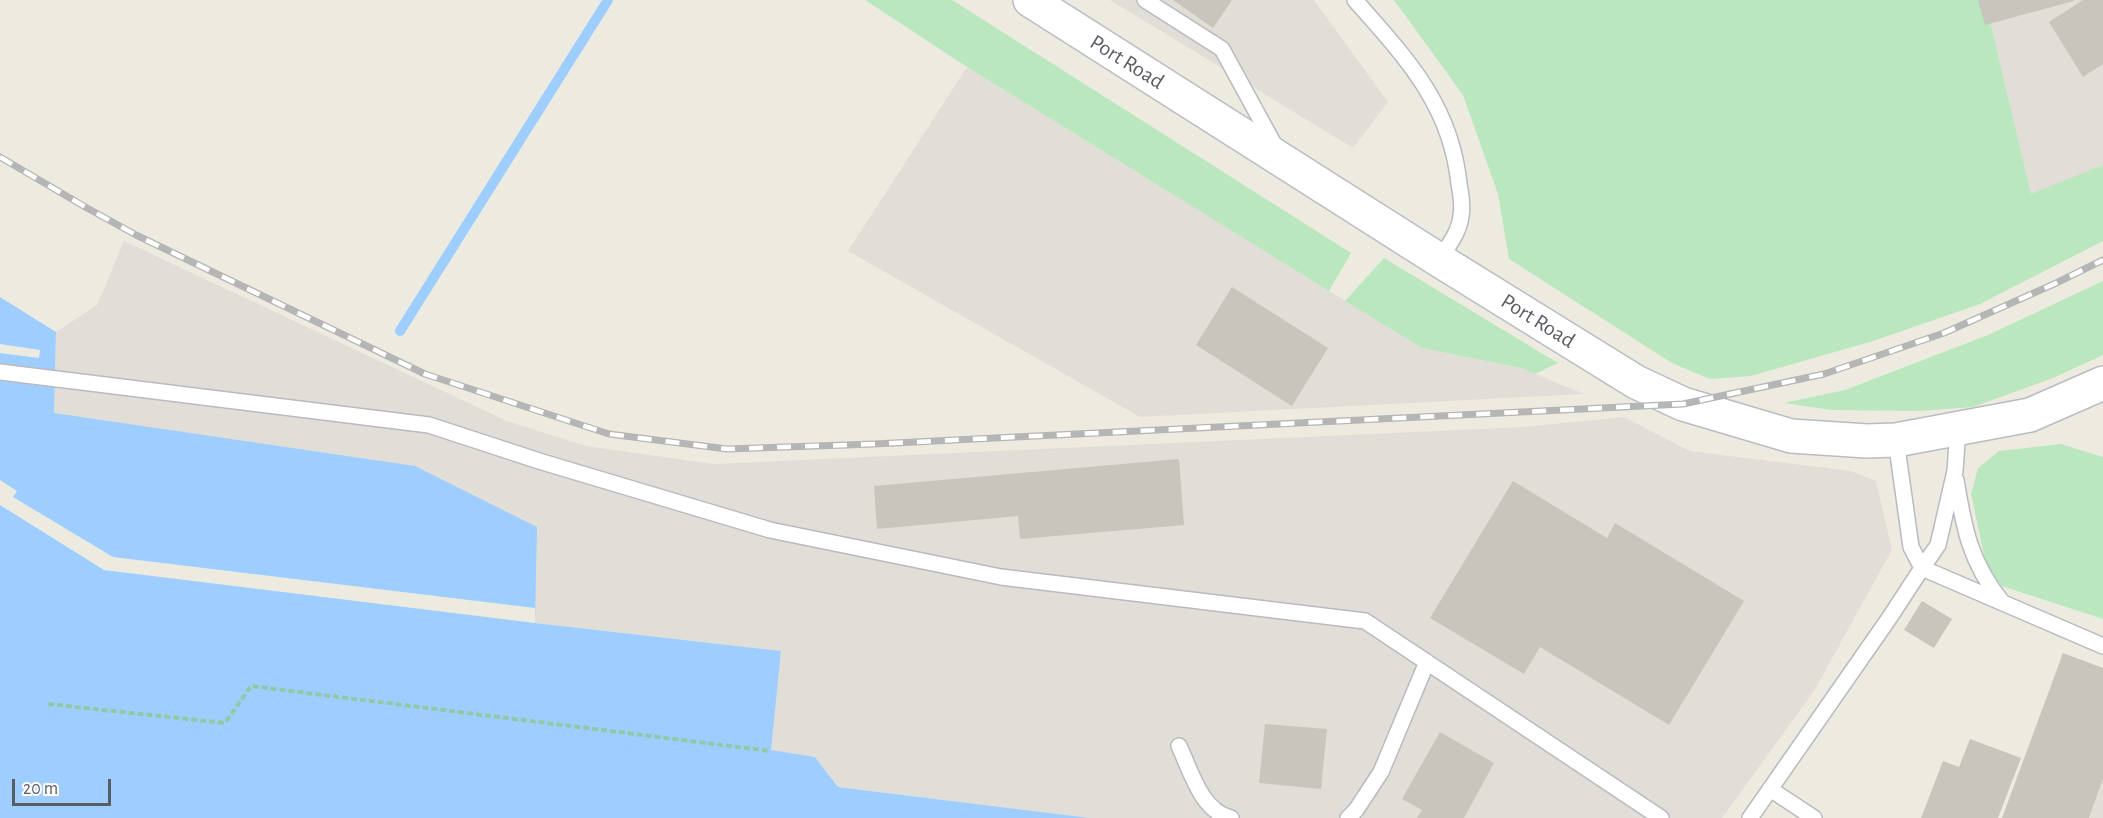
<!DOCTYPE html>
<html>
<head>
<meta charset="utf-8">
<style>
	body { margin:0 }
	#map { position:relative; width:2103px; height:818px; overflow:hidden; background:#edebe0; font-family:"Alegreya Sans",sans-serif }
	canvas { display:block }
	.scale { position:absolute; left:12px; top:779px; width:99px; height:27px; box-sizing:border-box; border:3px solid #595c62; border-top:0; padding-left:8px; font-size:18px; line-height:21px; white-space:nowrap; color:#595c62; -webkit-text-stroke:4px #fff; paint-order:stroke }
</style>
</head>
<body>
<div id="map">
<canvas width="2103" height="818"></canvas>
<div class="scale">20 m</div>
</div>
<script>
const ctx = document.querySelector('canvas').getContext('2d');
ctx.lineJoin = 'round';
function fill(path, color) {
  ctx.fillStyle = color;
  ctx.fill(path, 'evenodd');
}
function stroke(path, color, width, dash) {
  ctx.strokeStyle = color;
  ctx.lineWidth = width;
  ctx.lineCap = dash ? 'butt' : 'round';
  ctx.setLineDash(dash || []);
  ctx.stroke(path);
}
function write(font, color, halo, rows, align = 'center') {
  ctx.font = font + ' "Alegreya Sans",sans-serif';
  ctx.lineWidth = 5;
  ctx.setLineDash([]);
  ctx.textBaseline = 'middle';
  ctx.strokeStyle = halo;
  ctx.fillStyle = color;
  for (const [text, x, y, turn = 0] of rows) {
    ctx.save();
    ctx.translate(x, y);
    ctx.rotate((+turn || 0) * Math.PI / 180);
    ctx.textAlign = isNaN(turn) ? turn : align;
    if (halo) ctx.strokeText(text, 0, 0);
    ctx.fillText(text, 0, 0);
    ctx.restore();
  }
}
fill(new Path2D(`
	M1110,0H1314L1388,102L1353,148Z
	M1985,0H2103V165L2031,195Z
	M967,67L1422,348L1521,368L1584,394L1140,417L848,251Z
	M124,241L507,421L586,446L714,464L1523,427L1624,417L1690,451L1851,471L1876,481L1892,550L1814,691L1722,818H1090L838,787L815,757L770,751L781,651L535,623L54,413L56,332L97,305Z
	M2103,780V818H2089Z`), '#e1ded8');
fill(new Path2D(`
	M865,0H952L1351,253L1329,291L967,67Z
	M1394,0H1985L2031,194L2103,165V241L1980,304L1873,341L1751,376L1710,379L1672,363L1509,259L1498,194L1463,95Z
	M1384,258L1558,363L1535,374L1521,368L1422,348L1345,301Z
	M2103,281V355L2053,378L1973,407L1918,411L1831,410L1784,403L1845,390L1988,335Z
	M2061,444L2103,457V619L2002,586L1987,569L1971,494L1978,468L1999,451Z`), '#bae7bd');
fill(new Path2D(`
	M0,297L56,332L54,413L415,466L537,527L535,623L781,651L771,750L815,757L838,787L1090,818H0Z`), '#9eceff');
fill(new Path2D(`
	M0,344L40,350L39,358L0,353Z
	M0,480L17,491L13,497L113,557L535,608V623L104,570L0,505Z`), '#edebe0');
stroke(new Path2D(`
	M400,331L608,0`), '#9eceff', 10);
fill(new Path2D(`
	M1173,0H1232L1213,28Z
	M1978,0H2074V1L1985,25Z
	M2083,0H2103V64L2083,77L2049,22Z
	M1232,287L1328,348L1292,406L1196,345Z
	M1179,459L1184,525L1020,539L1018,516L877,529L874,486Z
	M1513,481L1607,538L1615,523L1744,601L1669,725L1540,647L1524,674L1430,618Z
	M1922,601L1952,619L1934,648L1904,630Z
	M2063,653L2103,668V779L2089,818H2002Z
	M1265,724L1327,729L1321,789L1259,783Z
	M1440,732L1494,763L1464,818H1417L1422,810L1402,799Z
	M1970,739L2021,758L1998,818H1921L1943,761L1959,767Z`), '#c8c5bd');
const service = new Path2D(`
	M1145,0L1222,49L1276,148
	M1355,0C1405,57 1451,104 1459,184C1461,194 1463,205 1461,216C1459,233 1448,246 1439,260
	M0,372L429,425L539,461L770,530L1001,577L1365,621L1661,818
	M1896,440L1911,547L1922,568L1938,545L1955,471L1958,428
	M1956,480C1964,529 1970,562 2002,602
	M1179,746C1191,771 1201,811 1231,818
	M1770,789L1814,818
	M1348,818L1356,810L1381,772L1427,662
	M1750,818L1890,617L1922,568L2103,646`);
const secondary = new Path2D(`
	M1030,0L1439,260L1636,382L1683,404L1791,436L1867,441L1896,440L2030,415L2103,383`);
stroke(service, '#b8bac0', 18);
stroke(secondary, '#b9bcc3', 36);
stroke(new Path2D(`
	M48,704L225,723L251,686L770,751`), '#93c8a6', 4, [6, 3]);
stroke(service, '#fff', 15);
stroke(secondary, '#fff', 33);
const rail = new Path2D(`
	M0,157L87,208L136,235L425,374L609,434L727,449L874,444L1683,404L1824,374L1944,333L2054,284L2103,260`);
stroke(rail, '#b4b5b5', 7);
stroke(rail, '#fff', 4.5, [14]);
write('22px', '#595c62', '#fff', [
	["Port Road",1127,62,32],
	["Port Road",1538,321,32]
]);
</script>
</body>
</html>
